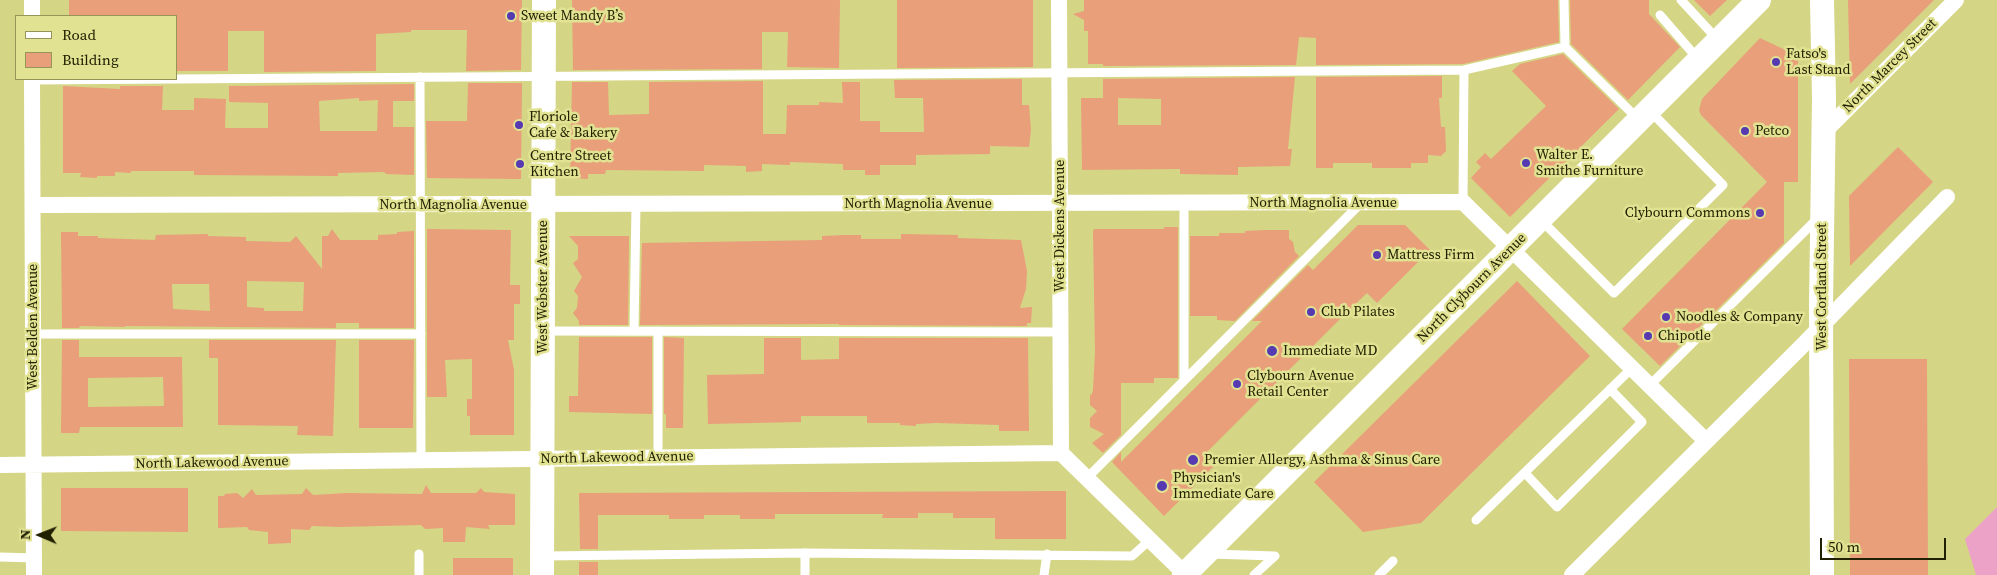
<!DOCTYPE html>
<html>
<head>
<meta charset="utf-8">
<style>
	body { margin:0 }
	#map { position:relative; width:1997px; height:575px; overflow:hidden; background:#d5d586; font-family:"Source Serif 4",serif }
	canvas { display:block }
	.legend { position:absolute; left:15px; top:15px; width:162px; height:65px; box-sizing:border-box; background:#e2e293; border:1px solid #959459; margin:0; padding:6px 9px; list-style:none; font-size:15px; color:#212001 }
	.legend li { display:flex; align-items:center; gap:10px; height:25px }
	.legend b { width:25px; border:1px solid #959459 }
	.north { position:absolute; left:15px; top:510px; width:50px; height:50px; -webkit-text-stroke:4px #e2e293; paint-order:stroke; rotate:271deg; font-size:14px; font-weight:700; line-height:20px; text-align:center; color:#212001 }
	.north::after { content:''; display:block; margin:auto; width:18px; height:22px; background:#212001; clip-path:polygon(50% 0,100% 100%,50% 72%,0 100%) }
	.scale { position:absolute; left:1820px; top:538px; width:126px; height:22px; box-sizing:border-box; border:2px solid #212001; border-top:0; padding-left:6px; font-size:15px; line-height:18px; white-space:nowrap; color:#212001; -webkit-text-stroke:4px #e2e293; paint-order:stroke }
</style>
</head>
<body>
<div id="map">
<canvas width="1997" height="575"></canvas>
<ul class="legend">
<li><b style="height:6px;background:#fff"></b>Road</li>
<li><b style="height:14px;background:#e89f7a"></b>Building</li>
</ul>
<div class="north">N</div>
<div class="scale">50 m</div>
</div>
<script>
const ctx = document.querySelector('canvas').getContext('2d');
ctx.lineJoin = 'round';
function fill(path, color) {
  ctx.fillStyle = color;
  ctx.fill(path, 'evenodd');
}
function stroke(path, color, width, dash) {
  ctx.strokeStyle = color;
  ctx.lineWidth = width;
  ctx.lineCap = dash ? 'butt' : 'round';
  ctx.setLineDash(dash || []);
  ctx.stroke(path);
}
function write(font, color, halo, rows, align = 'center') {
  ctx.font = font + ' "Source Serif 4",serif';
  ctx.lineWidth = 5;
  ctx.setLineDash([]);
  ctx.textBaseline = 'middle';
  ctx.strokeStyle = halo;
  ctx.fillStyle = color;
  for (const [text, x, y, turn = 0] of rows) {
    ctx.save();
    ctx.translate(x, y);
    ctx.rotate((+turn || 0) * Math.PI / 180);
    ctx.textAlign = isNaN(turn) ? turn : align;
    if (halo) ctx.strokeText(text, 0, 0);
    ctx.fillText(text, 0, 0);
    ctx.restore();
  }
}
fill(new Path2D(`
	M1997,507V575H1976L1965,539Z`), '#eca1c6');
fill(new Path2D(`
	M69,0H522L521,70L466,71L467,30H411V32L376,34V71L264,72V31H228V71H176L177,16H69Z
	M572,0H840L839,68L787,67L788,32H762V69L573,70Z
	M897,0H1033V67L897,68Z
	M1084,0H1558L1559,42L1463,64L1316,65V38L1299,37L1296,65L1103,66V64H1088V31H1084V20L1073,14L1084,11Z
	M1570,0H1649V14L1680,47L1628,100L1571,44Z
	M1694,0H1727L1710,16Z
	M1848,0H1934L1850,84Z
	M1760,38L1798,56V182H1784V243L1660,366L1622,329L1767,182L1701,115L1699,110L1702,99Z
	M1563,54L1619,109L1510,217L1471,178L1481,167L1476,162L1485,153L1491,159L1546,106L1512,71L1520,64Z
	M1442,76V98H1439L1441,127H1445L1446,151L1441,156L1428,155V163H1411V168H1372V163H1333V168H1316V77Z
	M1295,77L1288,149H1292L1290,166L1238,167V175L1180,174V169L1082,170L1081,98H1103V79ZM1118,98L1161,99V125H1118Z
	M1022,79V105H1029L1031,130L1029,147L990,146V154L916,155V165H880V175H865V170H843V164L790,162V165L762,164V171L746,172V166L704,165V171L606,170L605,174H588V179L570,178L572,82H608L609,115L649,114V82L763,81V134H786L787,105H819V102L843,103L842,82H860V121H880V132H924L923,98H895L894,80Z
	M468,83H522L521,179L427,178L426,121H467Z
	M414,84V101H393V127H414V175L386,174L384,172L338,173V176L194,175V171H132L130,173L115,172V176H97V178L80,177L81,173H63V86L120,89V86H163L162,110H194V98L226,99L225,128H268V103L229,102V86ZM359,98V101L378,100L377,131H320L319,101Z
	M1898,147L1933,182L1850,266L1849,196Z
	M1358,225H1405L1430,250L1377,303L1367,293L1345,314L1206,453L1217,463L1164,516L1112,462L1121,452V462L1262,321H1252L1308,265L1313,270Z
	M1164,227H1178V378H1154V383H1121V435L1103,453L1092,443L1104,434L1090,427V418L1097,411L1090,405V395L1092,394L1093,390L1095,352L1093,232L1094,229H1164Z
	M332,229L340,240H378V235L397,234V232L414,231V328H359V323H336V328L125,326V327L80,326L79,328H62L61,232H78V236H98V238L155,240L156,235L208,234V236L246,237V241L290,242L296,236L322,269V236H328ZM247,281L304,282L303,311H264V308L247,307ZM172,284H209L210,311L173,309Z
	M427,229L511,230L510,285H520V304H514V340H508L514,370V435H470V416H467V399H472V359L445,360L447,397H427Z
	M1265,230H1289V239L1293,242L1295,252L1299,256L1235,321L1217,320V316H1190V236H1219V233H1245V231Z
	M901,234L958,235V238L1021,240L1027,271L1026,289L1020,308L1032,307L1031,323H1027V326L839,325V324L640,325L642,243L822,240V236L845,235H861V239H901Z
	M569,236H629L628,325H579V321L573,313L577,308L578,296L574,291L582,277L573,263L578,259V246Z
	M1517,281L1590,356L1421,523L1363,532L1314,482Z
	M579,337H652V414L569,412V396H578Z
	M664,337L684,338L683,428H666V414H664Z
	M764,338H801V360L839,359V338H1028L1029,431H999V425L937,423L916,424V426L900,425V423H867V416H801V422L708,424L707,375L764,374Z
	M62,340H79V357H182L183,427H80L79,433H61ZM163,377L164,406L88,407V378Z
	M209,340H336L333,436L297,435L298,426L218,425V358H209Z
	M359,340H414L413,428H359Z
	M1849,359H1927L1928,575H1850Z
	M426,485L431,493H476L481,488L484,492L515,494V525H488L490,529L466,527L465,542H443V528L425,529L421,525L340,527L312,526L309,530L291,529V543L268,544V532L249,530L247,527L218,528V496H224L225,494L237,493L243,498L252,489L256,495L302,494L306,488L313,495L347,493L422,494Z
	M61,488H188V532L61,531Z
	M1066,491V539H995V518H953V513H918V518H882L883,514H775V519H740V515H704V519H669V515H598V549H580L579,493Z
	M453,558H513V575H453Z
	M579,562H598V575H579Z`), '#e89f7a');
stroke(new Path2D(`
	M1564,0L1565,47L1638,119
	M1681,0L1718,40
	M1660,15L1698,59
	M420,77L421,460
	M32,80L1464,70L1565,47
	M1463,202L1464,70
	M1541,220L1614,293L1723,185L1650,111
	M543,331L1060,332
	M634,331L636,205
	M33,334H421
	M1184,380V203
	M1650,385L1818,218
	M658,458V331
	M1525,473L1557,507L1642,422L1610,389
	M1087,478L1361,203
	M1476,520L1632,368
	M1210,554L1275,556
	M544,556L805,553L1132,556L1150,540
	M0,557L34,558
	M419,575V554
	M805,575V553
	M1044,575L1047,554
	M1254,575L1275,556
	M1379,575L1393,561`), '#fff', 9);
stroke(new Path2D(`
	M32,0V16
	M1059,0L1061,453
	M32,79L34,575
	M1824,132L1956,0
	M33,205L1463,202L1706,441
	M0,465L1061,453L1185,574
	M1572,575L1800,348L1947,197`), '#fff', 16);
stroke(new Path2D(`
	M1822,0L1824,99L1821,304L1822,575
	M542,575L544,0
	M1184,575L1759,0`), '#fff', 24);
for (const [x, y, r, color] of [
	[511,16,5,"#5739b1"],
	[1776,62,5,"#5739b1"],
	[519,125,5,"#5739b1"],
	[1745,131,5,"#5739b1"],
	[1526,163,5,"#5739b1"],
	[520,164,5,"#5739b1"],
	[1760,213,5,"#5739b1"],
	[1377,255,5,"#5739b1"],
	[1311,312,5,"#5739b1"],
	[1666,317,5,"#5739b1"],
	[1648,336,5,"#5739b1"],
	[1272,351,6,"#5739b1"],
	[1237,384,5,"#5739b1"],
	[1193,460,6,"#5739b1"],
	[1162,486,6,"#5739b1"]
]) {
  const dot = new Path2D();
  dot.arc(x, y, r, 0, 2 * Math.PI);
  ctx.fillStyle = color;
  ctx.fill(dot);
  stroke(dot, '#e2e293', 2);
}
write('14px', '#212001', '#e2e293', [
	["Sweet Mandy B’s",521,16],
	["Fatso's",1786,54],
	["Last Stand",1786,70],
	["Floriole",529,117],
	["Cafe & Bakery",529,133],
	["Petco",1755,131],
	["Walter E.",1536,155],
	["Smithe Furniture",1536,171],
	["Centre Street",530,156],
	["Kitchen",530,172],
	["Clybourn Commons",1750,213,"right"],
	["Mattress Firm",1387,255],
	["Club Pilates",1321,312],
	["Noodles & Company",1676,317],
	["Chipotle",1658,336],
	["Immediate MD",1283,351],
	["Clybourn Avenue",1247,376],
	["Retail Center",1247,392],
	["Premier Allergy, Asthma & Sinus Care",1204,460],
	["Physician's",1173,478],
	["Immediate Care",1173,494]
], 'left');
write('14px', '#212001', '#e2e293', [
	["North Marcey Street",1890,66,-45],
	["North Magnolia Avenue",1323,203],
	["North Magnolia Avenue",918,204],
	["North Magnolia Avenue",453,205],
	["West Dickens Avenue",1060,226,-90],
	["West Webster Avenue",543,287,-90],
	["West Cortland Street",1822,287,-90],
	["North Clybourn Avenue",1472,288,-45],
	["West Belden Avenue",33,327,-90],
	["North Lakewood Avenue",617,458,-1],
	["North Lakewood Avenue",212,463,-1]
]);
</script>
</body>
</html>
